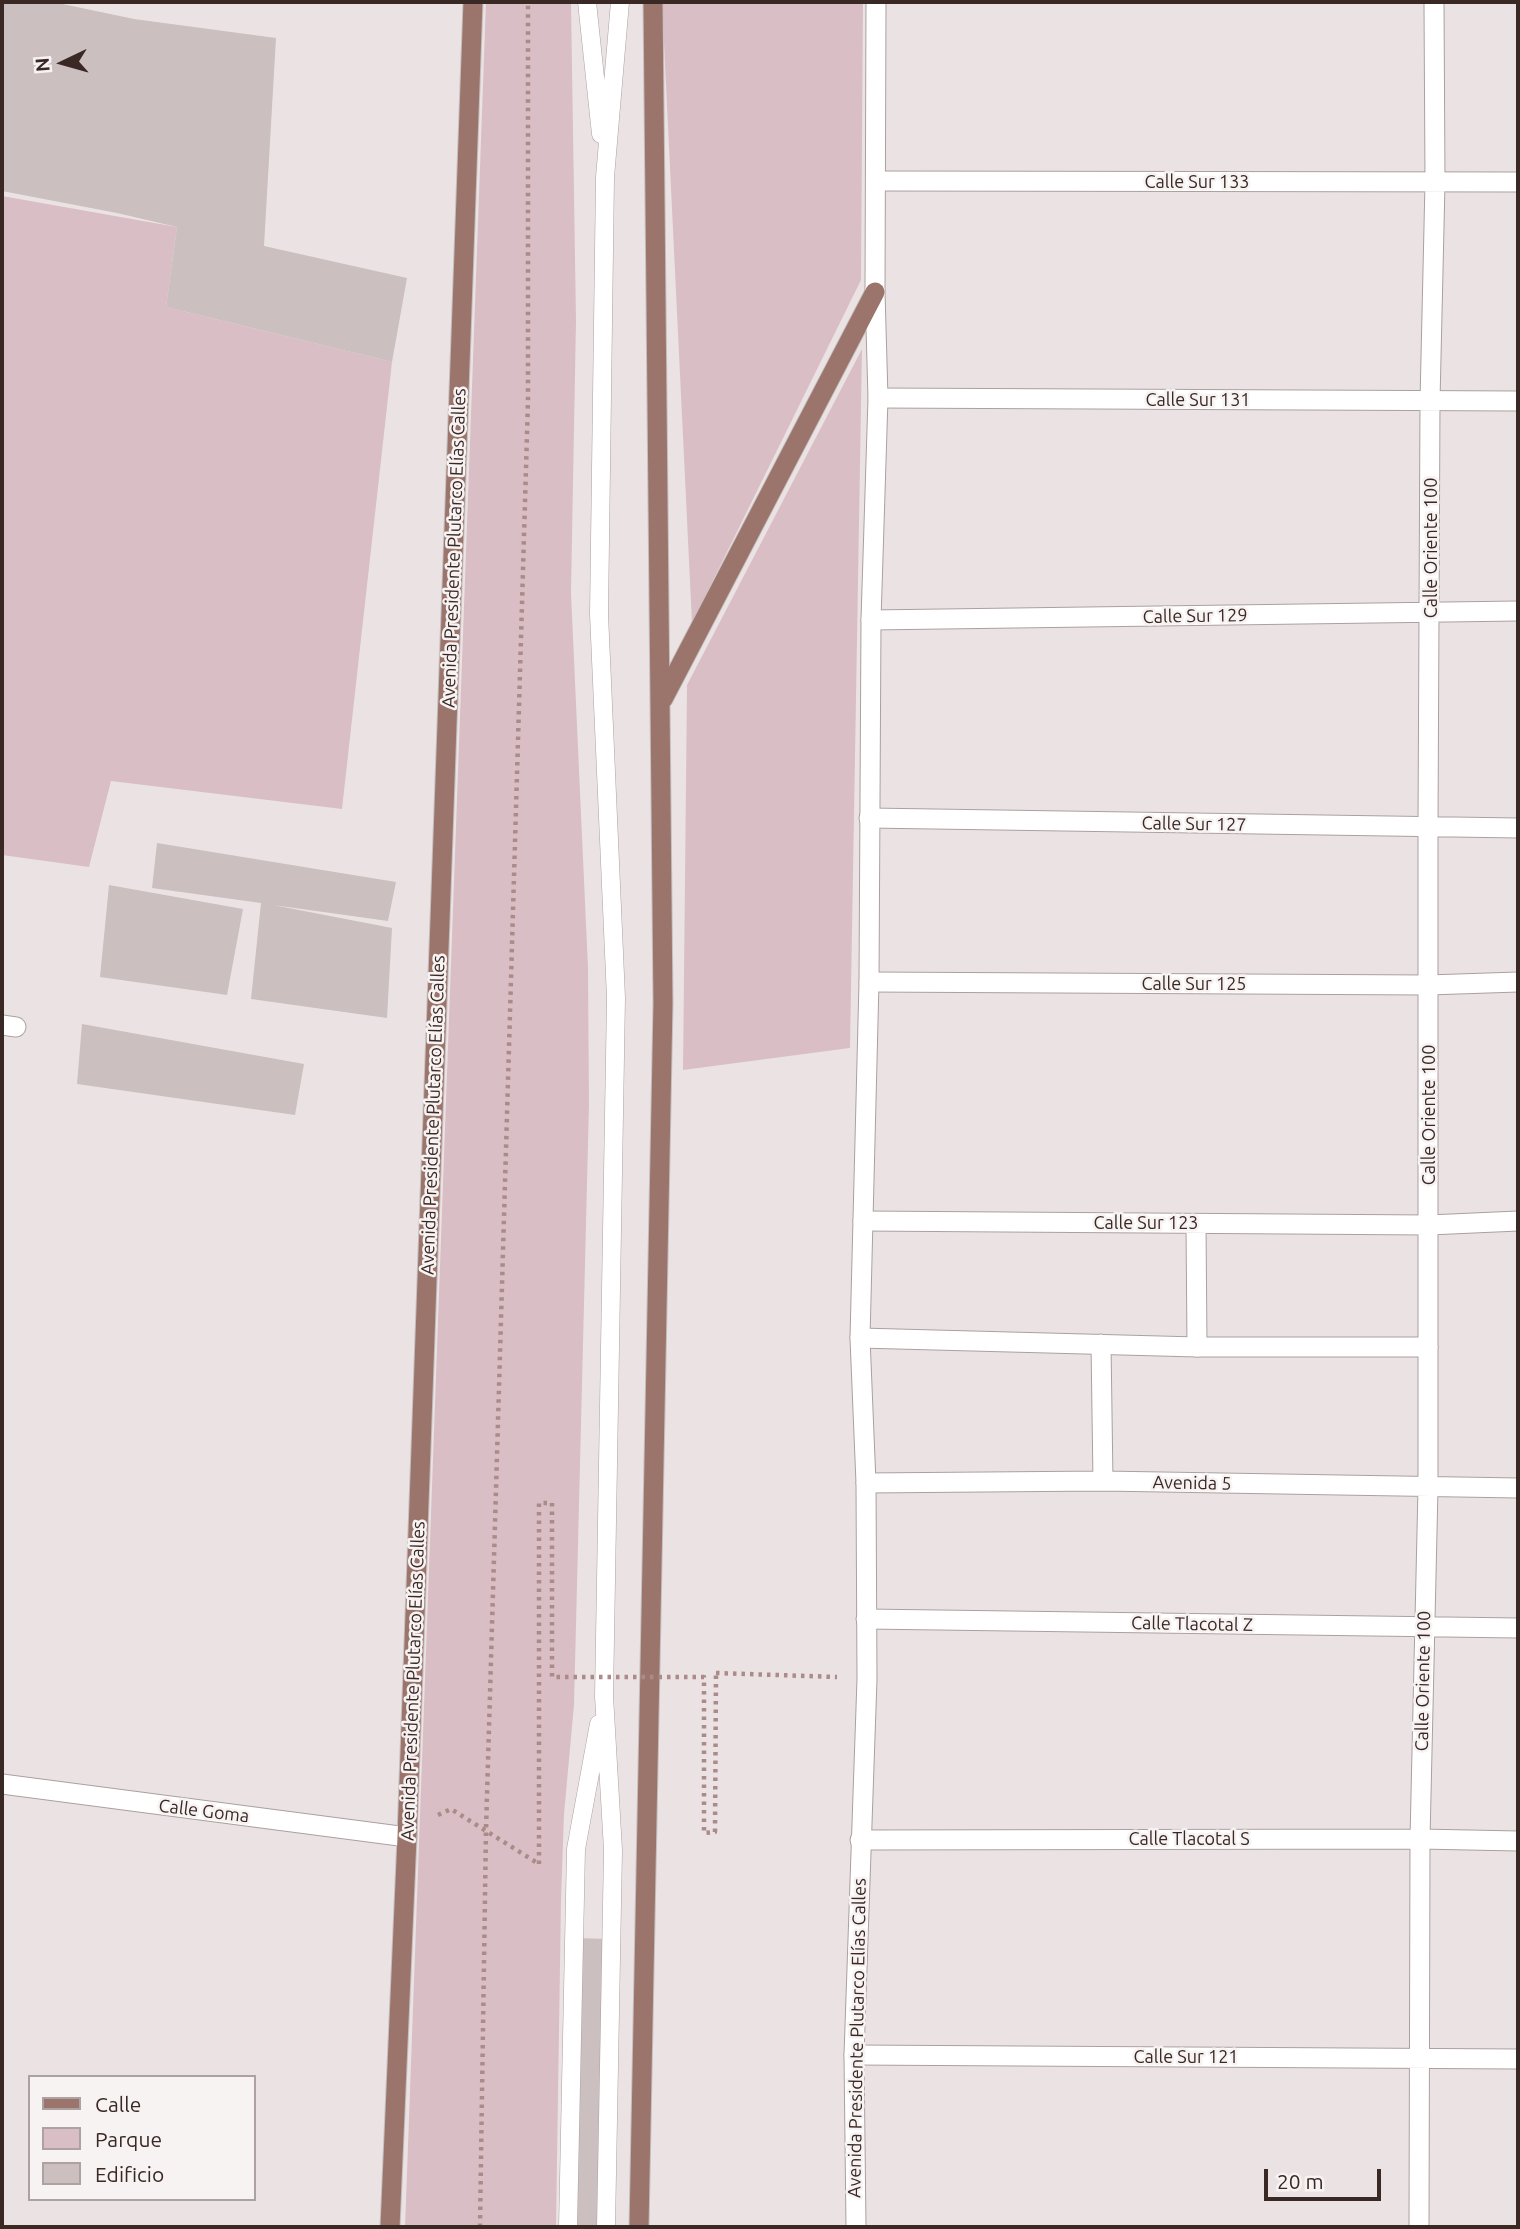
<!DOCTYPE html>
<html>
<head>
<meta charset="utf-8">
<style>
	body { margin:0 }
	#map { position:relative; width:1520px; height:2229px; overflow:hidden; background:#ebe3e3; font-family:Ubuntu,sans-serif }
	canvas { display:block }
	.frame { position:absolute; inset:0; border:4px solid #3a2825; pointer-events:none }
	.legend { position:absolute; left:28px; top:2075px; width:228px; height:126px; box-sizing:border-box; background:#f8f3f3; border:2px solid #aca2a1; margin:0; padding:9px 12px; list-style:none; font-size:21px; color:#3a2825 }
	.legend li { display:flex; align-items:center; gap:14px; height:35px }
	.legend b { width:35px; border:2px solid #aca2a1 }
	.north { position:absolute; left:28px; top:28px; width:70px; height:70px; -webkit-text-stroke:5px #f8f3f3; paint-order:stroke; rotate:265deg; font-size:19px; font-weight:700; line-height:28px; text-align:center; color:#3a2825 }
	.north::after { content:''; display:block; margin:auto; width:24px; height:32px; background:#3a2825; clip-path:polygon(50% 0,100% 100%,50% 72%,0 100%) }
	.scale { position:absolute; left:1264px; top:2169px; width:117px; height:32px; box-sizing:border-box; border:4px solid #3a2825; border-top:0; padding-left:9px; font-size:21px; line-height:24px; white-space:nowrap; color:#3a2825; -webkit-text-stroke:5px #f8f3f3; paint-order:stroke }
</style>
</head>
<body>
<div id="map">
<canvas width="1520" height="2229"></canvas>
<div class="frame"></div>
<ul class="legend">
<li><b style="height:9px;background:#9b756c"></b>Calle</li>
<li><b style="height:19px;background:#dabec6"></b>Parque</li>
<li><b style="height:19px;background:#cbbfc0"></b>Edificio</li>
</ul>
<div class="north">N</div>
<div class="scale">20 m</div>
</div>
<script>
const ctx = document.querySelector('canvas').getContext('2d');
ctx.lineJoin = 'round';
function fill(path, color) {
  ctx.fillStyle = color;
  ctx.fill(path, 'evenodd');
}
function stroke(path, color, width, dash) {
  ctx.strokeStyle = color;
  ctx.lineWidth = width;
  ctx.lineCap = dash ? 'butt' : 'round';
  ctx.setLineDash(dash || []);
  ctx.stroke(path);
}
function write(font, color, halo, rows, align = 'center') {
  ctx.font = font + ' Ubuntu,sans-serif';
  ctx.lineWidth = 5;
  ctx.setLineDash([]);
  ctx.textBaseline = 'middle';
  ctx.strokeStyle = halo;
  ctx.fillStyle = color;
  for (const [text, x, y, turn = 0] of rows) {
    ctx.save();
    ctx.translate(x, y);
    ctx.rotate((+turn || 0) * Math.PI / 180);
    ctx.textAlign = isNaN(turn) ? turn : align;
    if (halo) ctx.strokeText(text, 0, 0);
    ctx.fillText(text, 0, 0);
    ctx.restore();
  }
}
fill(new Path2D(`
	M486,2H571L576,321L571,593L588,968L589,1104L574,1705L564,1814L561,1900L556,2227H405Z
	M662,2H863L861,280L692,623Z
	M2,196L177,227L166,307L392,362L342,809L111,781L89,867L2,855Z
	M862,349L850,1048L683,1070L687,685Z`), '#dabec6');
fill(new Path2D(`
	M2,2H53L134,19L276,38L264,246L407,278L392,362L166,307L177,227L117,213L2,191Z
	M157,843L396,882L388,921L273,905L392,928L387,1018L251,999L261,903L152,888Z
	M109,885L243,909L227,995L100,977Z
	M82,1024L304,1064L295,1115L77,1084Z
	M576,1938L608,1939L603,2227H571Z`), '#cbbfc0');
const service = new Path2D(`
	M587,2L601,134
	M568,2227L576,1849L599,1724
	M606,2227L613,1850L604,1696L616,998L599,614L605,177L620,2`);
const pedestrian = new Path2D(`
	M1429,1225L1518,1221
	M860,1338L1197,1347H1428`);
const minor = new Path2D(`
	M876,181L1518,182
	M878,398L1518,401
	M871,620L1518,611
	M869,818L1518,828
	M869,982L1428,985L1518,982
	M2,1025L16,1027
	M863,1221L1429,1225
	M1196,1224L1197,1347
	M1101,1344L1103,1481
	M866,1483L1103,1481L1518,1488
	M866,1619L1518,1628
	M2,1784L407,1837
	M860,1840L1420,1839L1518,1841
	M854,2055L1518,2059
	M1419,2227L1420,1839L1428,1488V827L1430,401L1435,183L1434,2`);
const tertiary = new Path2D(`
	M856,2227L854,2055L867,1679L866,1483L860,1338L869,982L871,620L878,398L875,292L876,2`);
const primary = new Path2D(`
	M663,699L875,292
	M390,2227L407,1837L473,2
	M639,2227L663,1003L653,2`);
stroke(service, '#aba09f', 19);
stroke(pedestrian, '#aba09f', 21);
stroke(minor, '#aba09f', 21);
stroke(tertiary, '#aba09f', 21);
stroke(primary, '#c4bebe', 21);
stroke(new Path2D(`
	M716,1673L837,1677
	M438,1815L451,1809L539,1864
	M539,1864V1677
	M480,2227L486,1830L528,400V2`), '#ab8b87', 4.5, [3.5, 5]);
stroke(service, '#fff', 18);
stroke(pedestrian, '#fff', 19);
stroke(minor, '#fff', 19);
stroke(tertiary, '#fff', 19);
stroke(primary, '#9b756c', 19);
stroke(new Path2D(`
	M539,1677V1503H552V1677H704V1833L715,1832L716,1673`), '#ab8b87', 4.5, [3.5, 5]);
write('18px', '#3a2825', '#f8f3f3', [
	["Calle Sur 133",1197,182],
	["Calle Sur 131",1198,400],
	["Avenida Presidente Plutarco Elías Calles",454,548,-88],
	["Calle Oriente 100",1431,548,-90],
	["Calle Sur 129",1195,616,-1],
	["Calle Sur 127",1194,824,1],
	["Calle Sur 125",1194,984],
	["Avenida Presidente Plutarco Elías Calles",433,1115,-88],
	["Calle Oriente 100",1429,1115,-90],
	["Calle Sur 123",1146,1223],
	["Avenida 5",1192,1483,1],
	["Calle Tlacotal Z",1192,1624,1],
	["Avenida Presidente Plutarco Elías Calles",413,1681,-88],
	["Calle Oriente 100",1423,1681,-89],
	["Calle Goma",204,1811,7],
	["Calle Tlacotal S",1189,1839],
	["Avenida Presidente Plutarco Elías Calles",857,2038,-89],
	["Calle Sur 121",1186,2057]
]);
</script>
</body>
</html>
